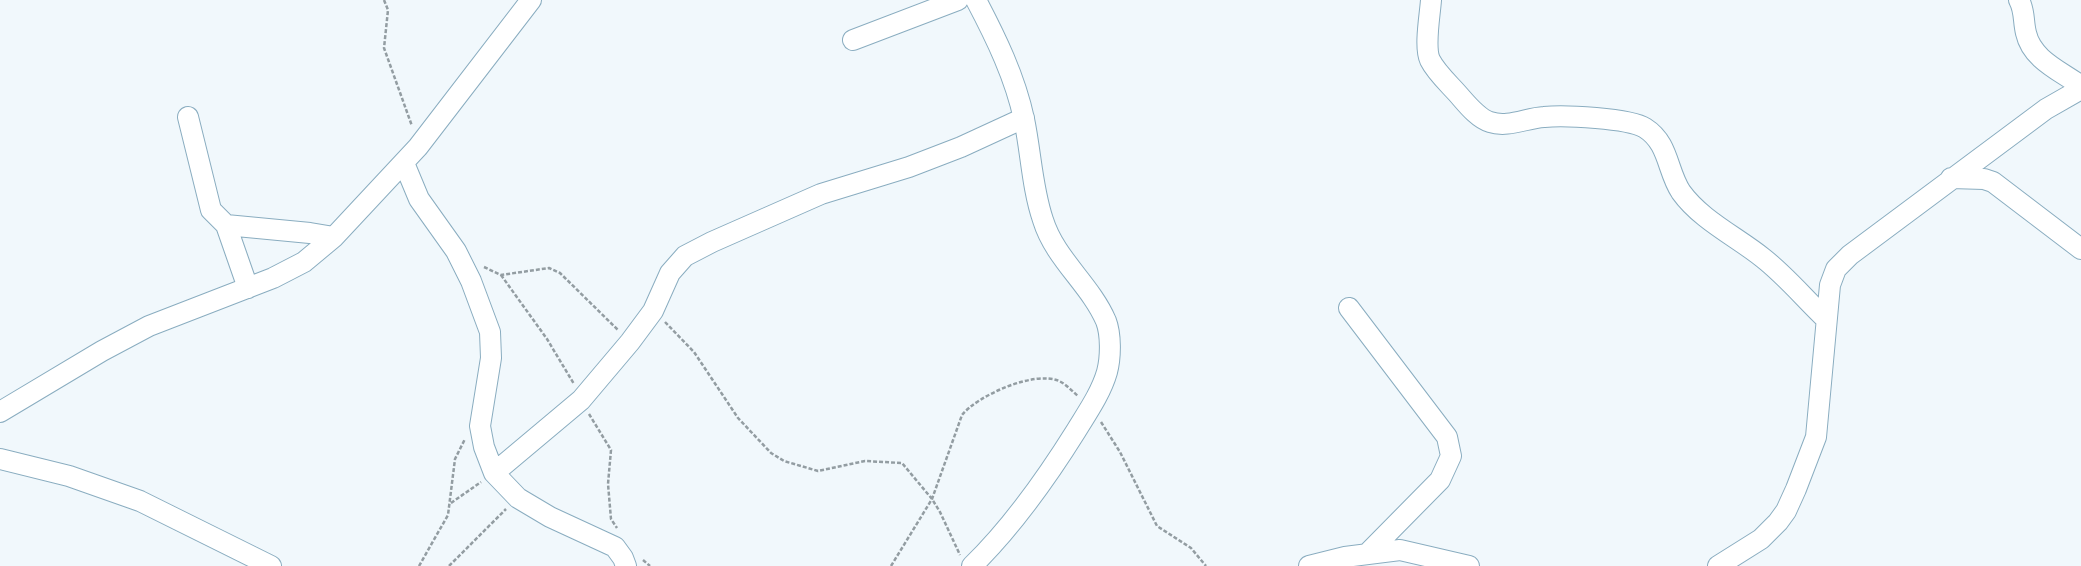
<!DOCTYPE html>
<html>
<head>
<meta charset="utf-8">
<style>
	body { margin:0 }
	canvas { display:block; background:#f1f8fc }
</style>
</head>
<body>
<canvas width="2081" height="566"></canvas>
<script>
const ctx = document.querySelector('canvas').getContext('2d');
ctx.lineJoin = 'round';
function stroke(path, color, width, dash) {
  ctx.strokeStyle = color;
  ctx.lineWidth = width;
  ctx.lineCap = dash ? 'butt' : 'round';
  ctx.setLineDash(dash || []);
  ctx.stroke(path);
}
const minor = new Path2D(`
	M1431,0C1430,15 1424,47 1430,60C1436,72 1448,83 1457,93C1466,103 1477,118 1490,122C1508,128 1526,118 1544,117C1564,115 1629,118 1645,128C1669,143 1667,171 1681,192C1701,220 1737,237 1763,258C1786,276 1805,299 1826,319
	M2019,0C2025,11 2023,21 2026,33C2032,60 2061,71 2081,86
	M853,40L958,0
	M188,117L211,210L226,225L310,233L334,237
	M404,163L419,199L456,251L471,281L490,332L491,358L480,426L484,447L494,473L518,498L550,517L615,547L623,558L626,566
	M1951,178L1984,179L1993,182L2081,249
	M226,225L248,288
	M1349,308L1447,437L1451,456L1440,480L1367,554
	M0,412L102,351L149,326L273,278L304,262L334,237L418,147L531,0
	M0,459L69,476L140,501L271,566
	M494,473L581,400L630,342L653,311L670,273L685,256L712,242L821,194L909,167L961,147L1024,118
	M972,566C1013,526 1046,479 1076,431C1087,413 1101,393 1107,372C1111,357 1111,334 1106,321C1090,284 1055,259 1043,220C1032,188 1031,152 1024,119C1015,77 996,38 976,0
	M1309,566L1345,557L1400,550L1469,566
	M1718,566L1761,539L1778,522L1786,511L1796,489L1816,437L1830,285L1836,269L1850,255L2046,109L2081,89`);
stroke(minor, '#8aadc0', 22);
stroke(new Path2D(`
	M384,0L388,10L384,48L412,126
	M484,267L501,275L549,268L560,273L618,330
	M501,275L547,339L574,384
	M665,322L694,352L738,418L771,453L784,461L818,471L865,461L902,463L932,499L940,512L960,555
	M589,414L611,450L608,484L611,519L617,528
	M1101,422L1120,452L1157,526L1191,548L1206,566
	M451,503L481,482
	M643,560L650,566
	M419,566L448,515L455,459L465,439
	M449,566L506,509
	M891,566L932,499L962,415C977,396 1034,370 1059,381C1066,384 1072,391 1078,396`), '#939da2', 2.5, [4, 2]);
stroke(minor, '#fff', 20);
</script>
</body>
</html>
